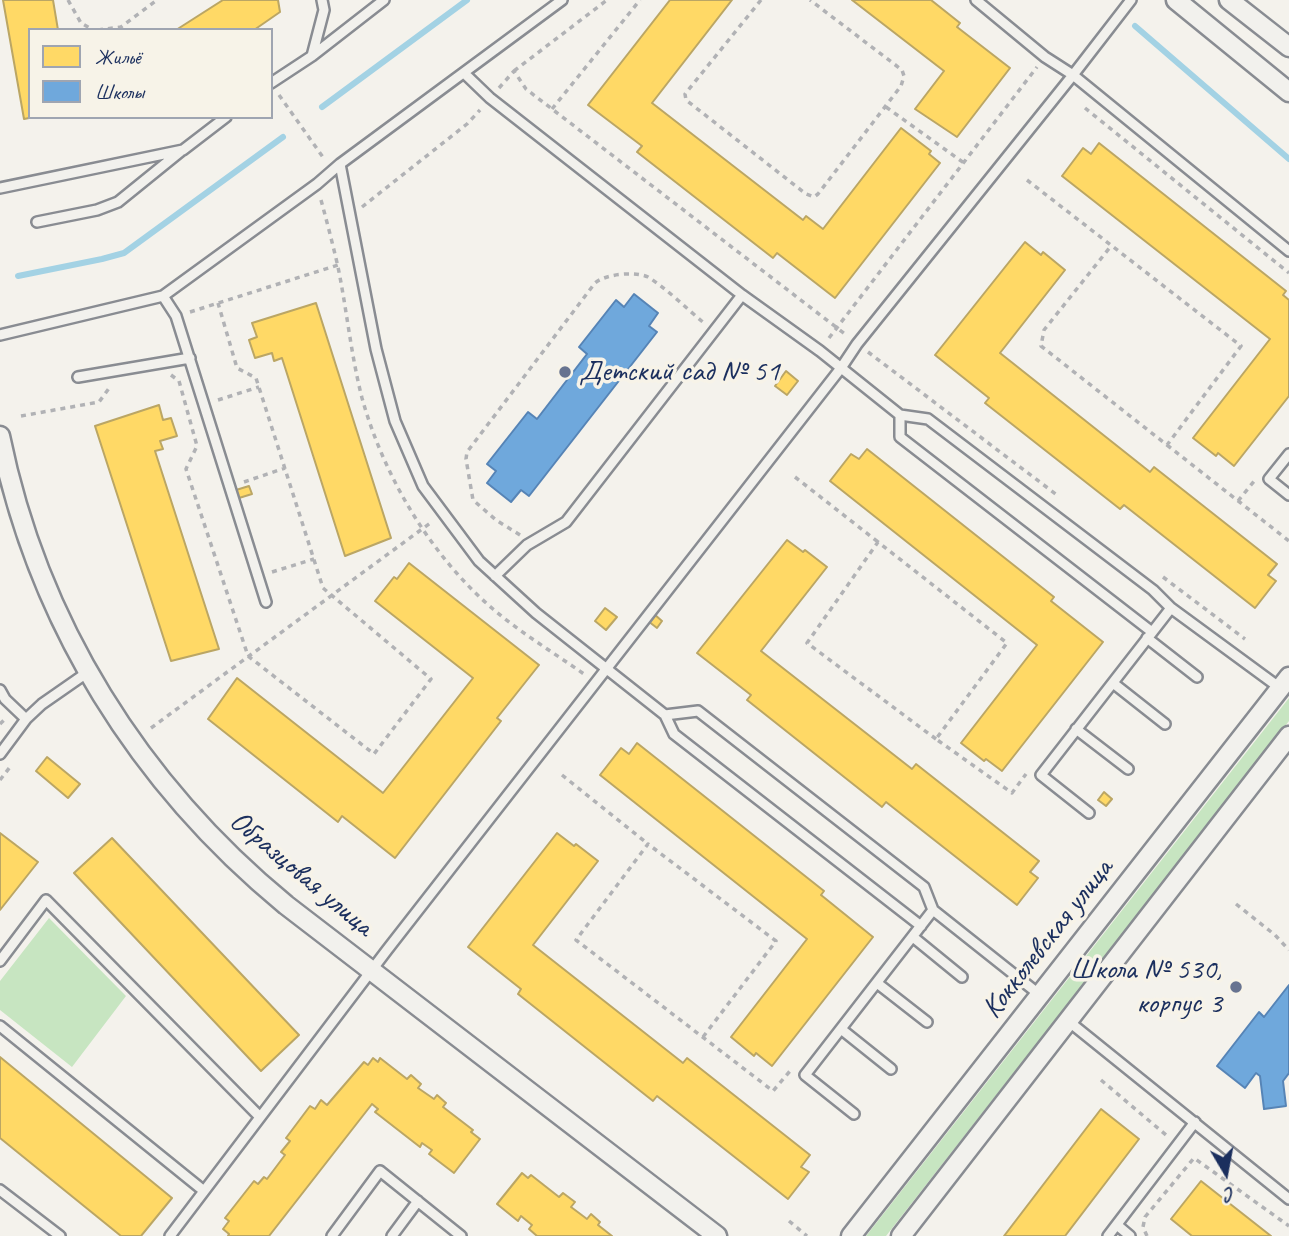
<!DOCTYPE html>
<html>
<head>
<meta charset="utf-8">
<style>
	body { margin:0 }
	#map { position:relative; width:1289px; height:1236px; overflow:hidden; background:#f4f2ec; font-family:Caveat,sans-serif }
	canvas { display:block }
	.legend { position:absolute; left:28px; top:28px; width:245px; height:91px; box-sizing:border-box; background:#f7f3e8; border:2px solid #9fa5b1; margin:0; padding:9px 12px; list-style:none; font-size:21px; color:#1b2f5e }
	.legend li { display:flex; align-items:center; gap:14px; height:35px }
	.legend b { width:35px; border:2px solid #9fa5b1 }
	.north { position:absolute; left:1191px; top:1138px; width:70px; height:70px; -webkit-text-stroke:5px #f7f3e8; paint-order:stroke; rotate:170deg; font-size:19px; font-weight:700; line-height:28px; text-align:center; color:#1b2f5e }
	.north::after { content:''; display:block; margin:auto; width:24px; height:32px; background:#1b2f5e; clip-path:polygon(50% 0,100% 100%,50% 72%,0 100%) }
</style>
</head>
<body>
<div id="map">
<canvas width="1289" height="1236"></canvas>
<ul class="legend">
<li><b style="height:19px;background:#ffd966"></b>Жильё</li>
<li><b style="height:19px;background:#6fa8dc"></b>Школы</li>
</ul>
<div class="north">С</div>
</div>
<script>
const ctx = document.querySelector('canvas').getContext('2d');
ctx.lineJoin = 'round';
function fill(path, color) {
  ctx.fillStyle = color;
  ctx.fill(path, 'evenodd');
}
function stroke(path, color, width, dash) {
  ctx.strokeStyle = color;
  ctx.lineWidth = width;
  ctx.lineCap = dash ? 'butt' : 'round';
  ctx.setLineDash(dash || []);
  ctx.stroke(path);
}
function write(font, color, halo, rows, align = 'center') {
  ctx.font = font + ' Caveat,sans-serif';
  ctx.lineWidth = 7;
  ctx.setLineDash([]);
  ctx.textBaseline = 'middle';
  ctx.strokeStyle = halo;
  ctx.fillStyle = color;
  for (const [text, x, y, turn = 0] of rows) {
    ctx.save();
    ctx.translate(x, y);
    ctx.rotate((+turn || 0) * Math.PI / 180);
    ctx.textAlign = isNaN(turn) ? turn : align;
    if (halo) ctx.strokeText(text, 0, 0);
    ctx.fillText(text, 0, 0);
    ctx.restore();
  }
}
fill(new Path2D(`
	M1289,698V721L886,1236H866Z
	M49,918L126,996L72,1067L0,1010V981Z`), '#c7e5c1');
const homes = new Path2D(`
	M3,0H53L58,30H30V117H34L24,119Z
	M223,0H278L280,12L254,30H176Z
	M670,0H732L652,103L803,220L806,216L823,229L901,128L931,151L929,154L940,163L835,298L777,253L773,258L637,152L642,146L588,105Z
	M852,0H931L960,23L957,27L1010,68L957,137L915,109L944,71Z
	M1099,143L1286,291L1283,295L1289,300V396L1234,466L1218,453L1216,456L1193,438L1270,339L1062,176L1083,148L1091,154Z
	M1025,242L1041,255L1043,252L1065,270L1000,353L1150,472L1154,467L1277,564L1268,575L1276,581L1255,608L1124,505L1120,509L985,403L989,398L935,355Z
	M316,303L391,538L345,556L282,358L274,361L272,353L255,358L249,340L257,337L252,323Z
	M786,371L798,381L787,395L775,386Z
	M159,405L163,420L171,418L177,436L160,441L163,449L155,451L219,649L171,661L95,426Z
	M867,449L1054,597L1051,601L1103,642L1002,771L986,759L984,761L961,743L1037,645L830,481L851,454L859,459Z
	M249,486L252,494L239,498L236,490Z
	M787,540L803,552L805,550L827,567L761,651L912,769L916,764L1039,861L1030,872L1038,878L1017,905L886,802L882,807L747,700L751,695L697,653Z
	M409,563L539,665L497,718L501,721L395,858L342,816L338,822L208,719L237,678L383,793L473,678L375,601L394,577L397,579Z
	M605,608L617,617L606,630L595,621Z
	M654,614L662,621L657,628L648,621Z
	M637,743L824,891L821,895L873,937L772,1066L756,1053L754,1056L731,1037L807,939L600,775L621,748L629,754Z
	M47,757L80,784L68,798L36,771Z
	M1104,792L1112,799L1106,806L1098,800Z
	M0,833L38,862L0,910Z
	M557,833L574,846L576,844L598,861L533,945L683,1063L687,1058L810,1155L801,1167L809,1172L788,1199L657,1096L653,1101L518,994L521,989L468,947Z
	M112,838L299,1035L261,1071L74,873Z
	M0,1057L172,1198L141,1236H121L0,1138Z
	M373,1058L378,1062L380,1058L407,1079L411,1075L421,1084L418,1088L434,1099L437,1095L446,1103L443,1107L473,1130L471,1132L480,1139L454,1173L429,1154L432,1150L422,1143L420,1147L375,1112L378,1109L372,1104L269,1236H228L229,1234L223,1229L229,1221L225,1218L254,1181L258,1184L264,1177L267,1179L285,1155L281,1152L290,1141L286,1138L310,1106L315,1109L321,1100L327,1105L364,1062L368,1065Z
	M1101,1109L1139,1139L1065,1236H1004Z
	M522,1173L528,1178L531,1175L559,1197L563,1193L575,1202L571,1207L587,1219L591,1214L600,1222L598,1225L612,1236H537L529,1229L532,1225L521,1216L518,1221L497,1204Z
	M1201,1181L1271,1236H1192L1171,1219Z`);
fill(homes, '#ffd966');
stroke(homes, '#bba664', 2);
const schools = new Path2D(`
	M634,294L658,313L649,326L657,332L529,496L521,490L511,502L487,483L496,471L487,464L528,412L537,419L587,354L579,347L616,300L624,307Z
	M1289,985V1073L1283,1081L1286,1106L1264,1109L1260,1076L1256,1073L1245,1088L1217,1066L1259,1012L1264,1017Z`);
fill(schools, '#6fa8dc');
stroke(schools, '#5684b6', 2);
stroke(new Path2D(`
	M1135,26L1289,159
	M322,107L467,0
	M18,276L102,259L124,253L283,137`), '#a3d2e4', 6);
const service = new Path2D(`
	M976,0L1045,57L1073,75L1289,251
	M312,56L324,10L322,0
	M464,73L490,98L742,295L820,351L900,415L928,419L1153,590L1171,608L1280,688
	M271,83L312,56L384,0
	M340,164L562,0
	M0,188L183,150L226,117
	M37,222L97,210L118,202L181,151
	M163,296L176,316L266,602
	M0,335L163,296L317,184L340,164L376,349L395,421L423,486L479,561L536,613L665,715L674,734L921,926
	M78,377L190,358
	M900,415V437L1152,632
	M1289,454L1269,479L1289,495
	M495,576L527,545L566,522L742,295
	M1147,638L1197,677
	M1113,683L1165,724
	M0,690L5,699L26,719
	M665,715L698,711L924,887L933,910L1040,995
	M1076,729L1128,769
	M0,754L26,719L42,704L88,672
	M1089,813L1041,775L1171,608
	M913,937L962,977
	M0,961L46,900L260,1117
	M877,983L927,1022
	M1067,1020L1289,1199
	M0,1026L204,1191
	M841,1029L891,1069
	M854,1114L805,1075L933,910
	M0,1190L60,1236
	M1117,1225L1130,1236
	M170,1236L387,950L841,368L857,344L1073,75L1131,0
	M332,1236L380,1171L461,1236
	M392,1236L418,1201
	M1108,1236L1195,1122`);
const minor = new Path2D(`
	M1176,0L1289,92
	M1229,0L1289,47
	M0,436C38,623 139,784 286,905L717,1236
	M851,1236L1289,677
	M901,1236L1289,736`);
stroke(service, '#898c92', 14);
stroke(minor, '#898c92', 23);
stroke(new Path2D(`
	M68,0L81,23L93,30
	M761,0L685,94L686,100L806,194L814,197L818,194L901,86L904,76L902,70L810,0
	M98,30L121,27L157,0
	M514,71L607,0
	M499,88L514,71L526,89L845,334
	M279,95L325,160
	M886,107L964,163
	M1085,108L1289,273
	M552,109L640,0
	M1027,180L1241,346L1167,445L1041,346L1044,330L1111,246
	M321,200C327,222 333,245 338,267C347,311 351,355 362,398C384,477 431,556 493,609C521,633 554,653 584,674
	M362,207L467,124L480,110
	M190,312L338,265
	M829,338L1037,67
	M868,352L1057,495
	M171,375L179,381L197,446L186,469L248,656L374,754L431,679L323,588L256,378L237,368L218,303
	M218,400L259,387
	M21,416L99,402L110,387
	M1167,445L1289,541
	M795,477L878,542
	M244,482L285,468
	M1238,501L1255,480
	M520,535L496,520L473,500L466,459L467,452L595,283C605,274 636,271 648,277C666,288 687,309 704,323
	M272,572L314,559
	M1163,577L1245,639
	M0,724L6,718
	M151,728L433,521
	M936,739L807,643L878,542L1007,643L936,739L1012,793L1026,774
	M562,775L648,844
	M0,780L10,767L9,765
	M1236,904L1275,935L1289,950
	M703,1037L776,941L648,844L576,940L773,1091L790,1071
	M1101,1080L1166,1135
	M789,1221L807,1236
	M1147,1236L1143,1227L1145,1217L1194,1158L1289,1226`), '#b1b2b5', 3.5, [5, 5]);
stroke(service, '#f2f1ed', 9);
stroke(minor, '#f2f1ed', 18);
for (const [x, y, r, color] of [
	[565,372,7,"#677390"],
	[1236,987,7,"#677390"]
]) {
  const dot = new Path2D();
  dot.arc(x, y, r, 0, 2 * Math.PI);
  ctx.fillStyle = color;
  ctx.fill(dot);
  stroke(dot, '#f7f3e8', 2.5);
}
write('30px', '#1b2f5e', '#f7f3e8', [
	["Детский сад № 51",579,372],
	["Школа № 530,",1222,970,"right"],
	["корпус 3",1222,1004,"right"]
], 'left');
write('30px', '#1b2f5e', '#f7f3e8', [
	["Образцовая улица",301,874,40],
	["Кокколевская улица",1048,939,-52]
]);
</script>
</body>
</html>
